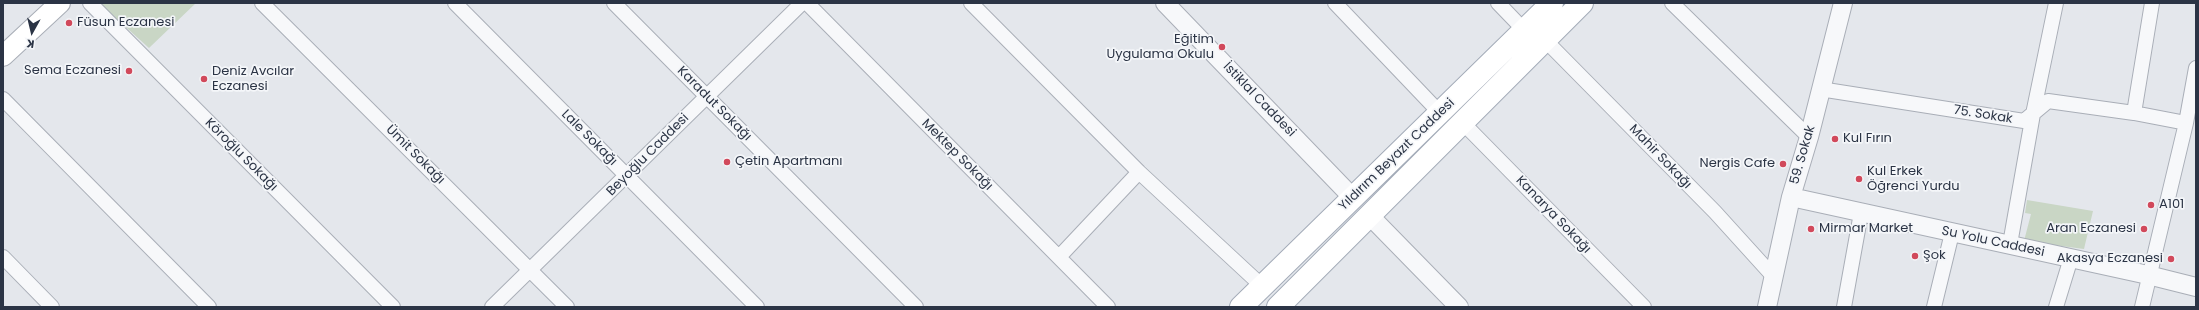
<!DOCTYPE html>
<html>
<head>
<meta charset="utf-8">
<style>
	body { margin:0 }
	#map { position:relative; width:2199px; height:310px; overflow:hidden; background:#e4e7ec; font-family:Poppins,sans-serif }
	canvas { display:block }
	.frame { position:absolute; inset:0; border:4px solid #2b3445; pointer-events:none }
	.north { position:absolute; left:12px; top:12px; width:40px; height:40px; -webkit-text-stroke:3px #f4f6f9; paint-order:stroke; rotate:188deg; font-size:11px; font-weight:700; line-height:16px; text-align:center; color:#2b3445 }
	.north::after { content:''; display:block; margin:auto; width:14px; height:18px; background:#2b3445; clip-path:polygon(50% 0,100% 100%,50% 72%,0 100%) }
</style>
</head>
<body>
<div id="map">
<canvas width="2199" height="310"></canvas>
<div class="frame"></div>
<div class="north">K</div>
</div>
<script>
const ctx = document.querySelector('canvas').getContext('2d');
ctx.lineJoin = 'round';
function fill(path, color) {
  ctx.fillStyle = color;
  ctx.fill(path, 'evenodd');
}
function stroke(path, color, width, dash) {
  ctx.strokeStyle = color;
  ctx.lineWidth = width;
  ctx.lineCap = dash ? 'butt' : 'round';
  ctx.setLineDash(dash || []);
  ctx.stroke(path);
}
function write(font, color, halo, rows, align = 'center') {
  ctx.font = font + ' Poppins,sans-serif';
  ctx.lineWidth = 3.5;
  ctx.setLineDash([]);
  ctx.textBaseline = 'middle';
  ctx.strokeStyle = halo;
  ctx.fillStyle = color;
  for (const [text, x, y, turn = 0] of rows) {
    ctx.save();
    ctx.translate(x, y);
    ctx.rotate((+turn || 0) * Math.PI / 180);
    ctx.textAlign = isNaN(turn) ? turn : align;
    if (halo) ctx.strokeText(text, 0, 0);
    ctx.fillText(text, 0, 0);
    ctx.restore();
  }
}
fill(new Path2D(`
	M99,3H196L149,48Z
	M2027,200L2093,211L2084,249L2024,241L2031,214L2025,213Z`), '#c9d6c5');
const minor = new Path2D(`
	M90,3L393,307
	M262,3L567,307
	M455,3L757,307
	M614,3L916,307
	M807,3L1108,307
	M971,3L1139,172L1262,286
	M1335,3L1440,113
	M1498,3L1525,31
	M1672,3L1809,137
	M1545,40L1715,212L1773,276
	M1820,89L2024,121L2048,101L2134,113L2186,123
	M3,99L209,307
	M2134,113L2152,3
	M1462,122L1644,307
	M2010,244L2033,114L2056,3
	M3,257L52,307
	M1059,257L1139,172
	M492,307L802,3
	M1844,307L1861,213
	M1934,307L1952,233
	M2056,307L2071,258
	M2142,307L2186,123L2196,68`);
const tertiary = new Path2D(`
	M1165,3L1353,198
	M1791,197L2148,275L2196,287
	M1369,215L1459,307
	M1767,307L1791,197L1809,137L1843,3`);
const secondary = new Path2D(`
	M3,56L60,3`);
const primary = new Path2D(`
	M1241,307L1552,3
	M1278,307L1582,3`);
stroke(minor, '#a9aeb7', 16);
stroke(tertiary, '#a9aeb7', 20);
stroke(secondary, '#a9aeb7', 22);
stroke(primary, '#a3abb8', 24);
stroke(minor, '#f7f8fa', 14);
stroke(tertiary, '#f7f8fa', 18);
stroke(secondary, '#fff', 20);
stroke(primary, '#fff', 22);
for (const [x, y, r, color] of [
	[69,23,4,"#d1495b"],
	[1222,47,4,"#d1495b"],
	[129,71,4,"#d1495b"],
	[204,79,4,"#d1495b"],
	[1835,139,4,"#d1495b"],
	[727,162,4,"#d1495b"],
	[1783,164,4,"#d1495b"],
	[1859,179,4,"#d1495b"],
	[2151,205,4,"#d1495b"],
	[1811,229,4,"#d1495b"],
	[2144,229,4,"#d1495b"],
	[1915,256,4,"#d1495b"],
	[2171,259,4,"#d1495b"]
]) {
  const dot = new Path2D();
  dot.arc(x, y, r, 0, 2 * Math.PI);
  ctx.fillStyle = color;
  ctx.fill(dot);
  stroke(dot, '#f4f6f9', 1.5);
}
write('13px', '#2b3445', '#f4f6f9', [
	["Füsun Eczanesi",77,23],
	["Eğitim",1214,40,"right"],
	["Uygulama Okulu",1214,55,"right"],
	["Sema Eczanesi",121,71,"right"],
	["Deniz Avcılar",212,72],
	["Eczanesi",212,87],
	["Kul Fırın",1843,139],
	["Çetin Apartmanı",735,162],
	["Nergis Cafe",1775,164,"right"],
	["Kul Erkek",1867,172],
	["Öğrenci Yurdu",1867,187],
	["A101",2159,205],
	["Mirmar Market",1819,229],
	["Aran Eczanesi",2136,229,"right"],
	["Şok",1923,256],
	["Akasya Eczanesi",2163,259,"right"]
], 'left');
write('13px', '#2b3445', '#f4f6f9', [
	["İstiklal Caddesi",1259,100,46],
	["Karadut Sokağı",714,104,45],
	["75. Sokak",1983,115,9],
	["Lale Sokağı",589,138,45],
	["Köroğlu Sokağı",241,155,45],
	["Ümit Sokağı",415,155,45],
	["Beyoğlu Caddesi",648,155,-45],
	["Mektep Sokağı",957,155,45],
	["Yıldırım Beyazıt Caddesi",1397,155,-44],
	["59. Sokak",1803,155,-74],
	["Mahir Sokağı",1660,157,46],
	["Kanarya Sokağı",1553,215,46],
	["Su Yolu Caddesi",1993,242,12]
]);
</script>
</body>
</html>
